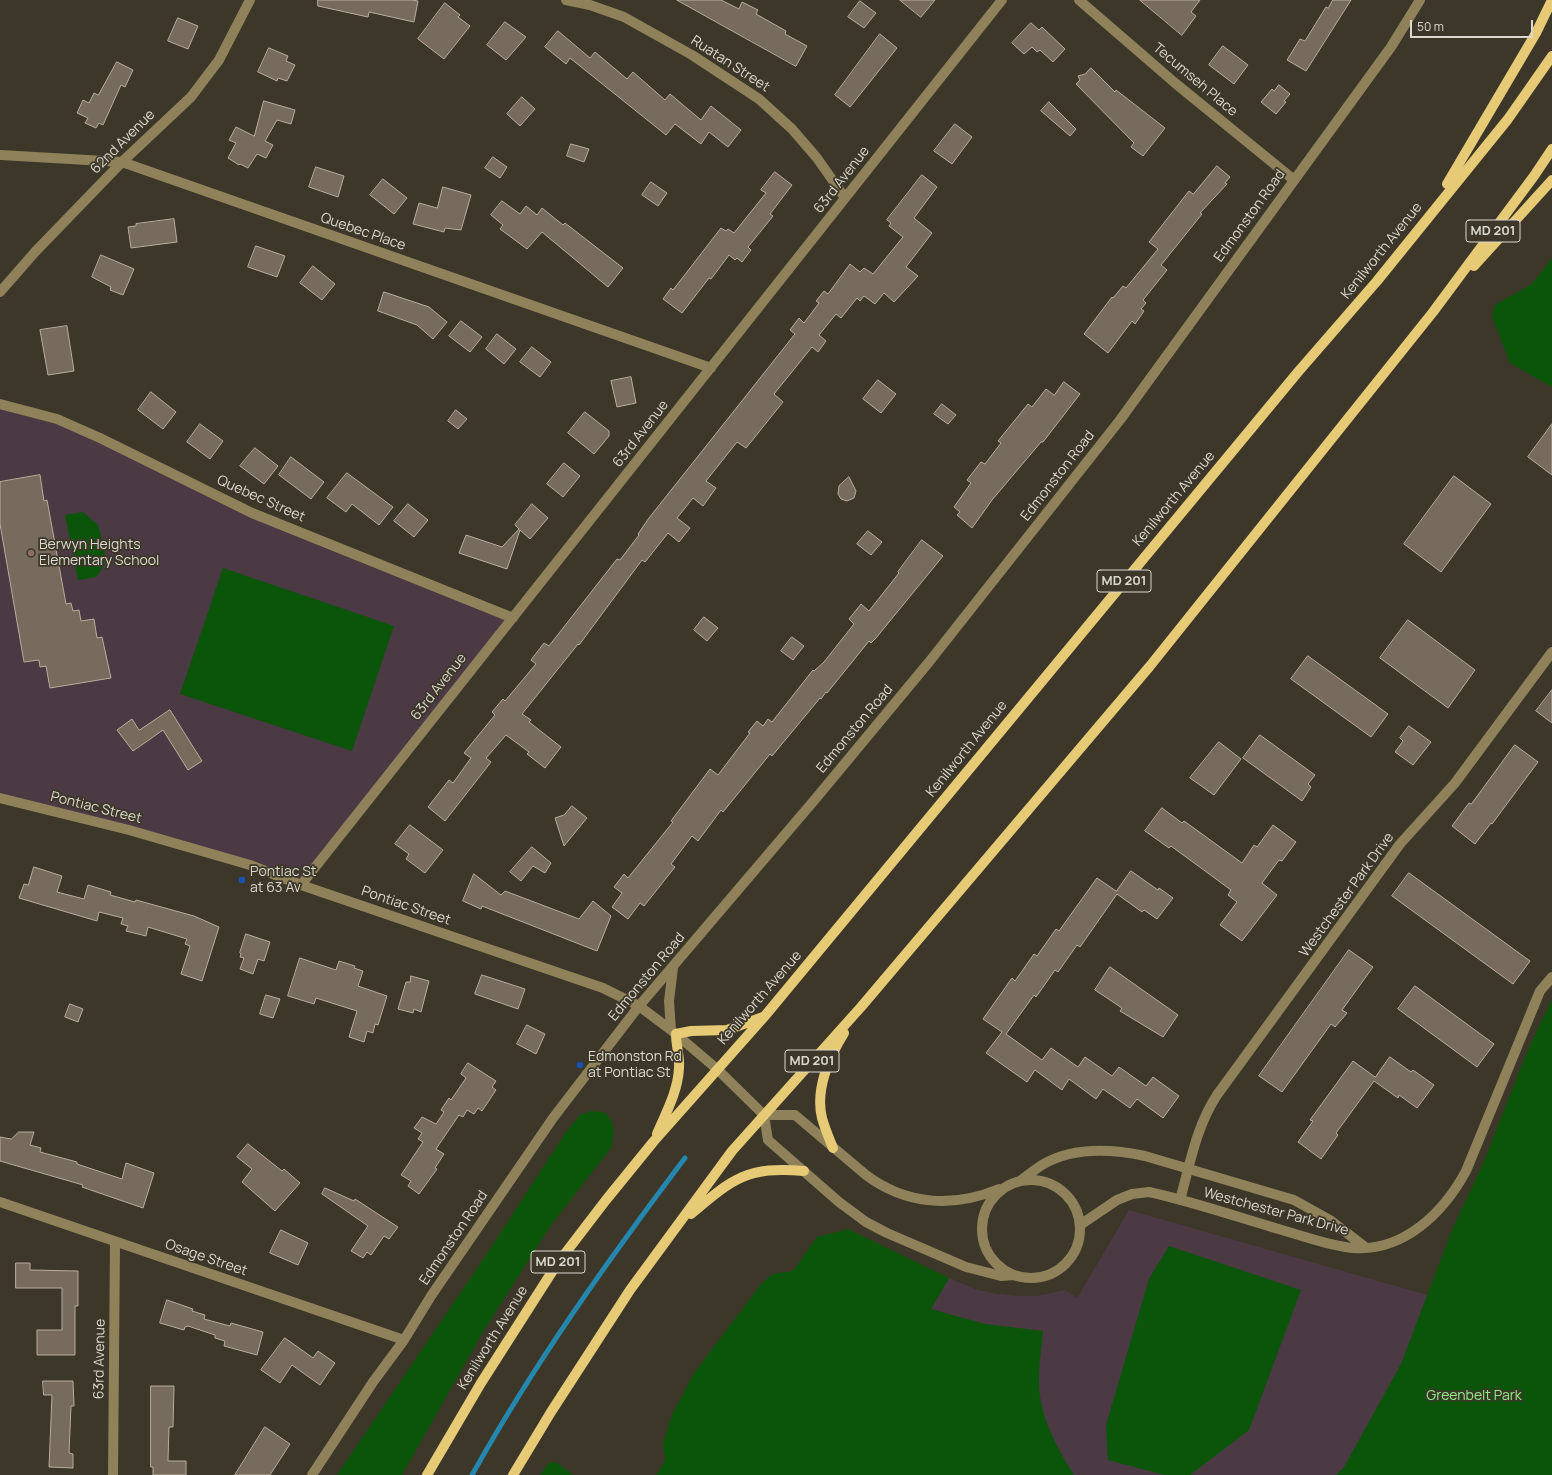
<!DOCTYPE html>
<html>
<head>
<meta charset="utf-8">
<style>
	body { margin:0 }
	#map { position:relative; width:1552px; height:1475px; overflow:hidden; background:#3c3728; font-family:Manrope,sans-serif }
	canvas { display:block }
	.scale { position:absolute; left:1410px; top:20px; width:123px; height:18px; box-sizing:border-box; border:2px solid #dbd8cf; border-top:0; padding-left:5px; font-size:12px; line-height:14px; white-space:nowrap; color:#dbd8cf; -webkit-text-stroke:3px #3c3728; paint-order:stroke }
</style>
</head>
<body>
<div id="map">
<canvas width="1552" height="1475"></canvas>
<div class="scale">50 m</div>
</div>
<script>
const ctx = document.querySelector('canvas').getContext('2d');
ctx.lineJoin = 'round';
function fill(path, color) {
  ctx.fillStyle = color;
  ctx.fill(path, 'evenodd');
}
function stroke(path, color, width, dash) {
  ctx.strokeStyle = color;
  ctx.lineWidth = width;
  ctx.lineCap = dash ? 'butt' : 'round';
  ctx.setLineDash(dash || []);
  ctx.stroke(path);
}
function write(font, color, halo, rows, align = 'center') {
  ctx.font = font + ' Manrope,sans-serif';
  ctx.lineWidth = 3.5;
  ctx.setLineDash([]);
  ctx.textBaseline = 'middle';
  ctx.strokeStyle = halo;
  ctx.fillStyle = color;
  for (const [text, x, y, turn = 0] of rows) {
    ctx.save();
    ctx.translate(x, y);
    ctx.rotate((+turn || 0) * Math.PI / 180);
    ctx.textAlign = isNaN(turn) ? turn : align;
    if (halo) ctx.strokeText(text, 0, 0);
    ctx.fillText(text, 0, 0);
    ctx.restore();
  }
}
fill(new Path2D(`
	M0,404L57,419L195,485L513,618L301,885L250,865L0,798Z
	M1129,1210L1431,1296L1354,1475H831L949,1278L978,1290L998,1294L1017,1296H1036L1065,1290L1077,1298Z`), '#4b3943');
fill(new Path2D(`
	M1552,258V387L1510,363L1492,316L1495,305L1532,284Z
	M83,512L98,525L105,549L104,566L96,577L78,580L65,515Z
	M223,568L394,626L352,751L180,694Z
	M1552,999V1475H1336L1344,1467L1401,1364L1452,1230L1485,1159L1527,1052Z
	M591,1111L604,1112C616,1122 615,1133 611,1148L551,1225L484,1330L402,1475H337L488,1252L566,1132L580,1115Z
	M848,1229L949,1278L931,1309L985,1324L1043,1331C1041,1354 1036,1380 1041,1402C1046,1428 1060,1453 1074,1475H656L665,1461L663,1443L672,1415L694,1373L762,1283L773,1274L793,1271L817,1237Z
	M1169,1246L1301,1290L1249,1430L1190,1475H1165L1108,1460L1106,1425L1149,1279Z
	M550,1462L558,1463L573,1475H540Z`), '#0a5509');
stroke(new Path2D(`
	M472,1475C534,1364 608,1260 685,1158`), '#2587ad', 5);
const building = new Path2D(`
	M318,0H412L418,1L414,22L369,12L368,17L318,6Z
	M677,0H721L739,9L742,2L758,10L756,14L786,31L785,34L807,46L796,66Z
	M900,0H935L921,17Z
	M1140,0H1200L1191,12L1196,16L1182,35Z
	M1333,0H1351L1306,71L1287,60L1300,39L1305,41L1326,7L1328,8Z
	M860,1L876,13L864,28L848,17Z
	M445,3L460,15L458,17L470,26L444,59L418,39Z
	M178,18L198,26L188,49L168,41Z
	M505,22L526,37L506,60L487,45Z
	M1031,23L1039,30L1042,27L1065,49L1053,62L1040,50L1037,52L1032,47L1024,54L1012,43Z
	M558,31L590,58L595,52L627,79L633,72L665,100L670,94L701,120L711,106L741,130L728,147L709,132L701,144L675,124L666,135L570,58L566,64L545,47Z
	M880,34L897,48L850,107L835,95Z
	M1223,46L1248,65L1234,84L1209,65Z
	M269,48L288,56L286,61L295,65L287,81L278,78L277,81L258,72Z
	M117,62L133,70L125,87L121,85L103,125L99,123L96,128L85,123L88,118L77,113L83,100L89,103L94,93L98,95Z
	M1091,68L1115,92L1116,90L1165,128L1143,156L1131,147L1134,143L1076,84L1080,80L1078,76L1085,74Z
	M1279,85L1290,94L1284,101L1286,102L1276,114L1261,102L1272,89L1274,91Z
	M522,97L535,109L520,126L507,114Z
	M264,101L295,110L291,124L277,120L265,141L273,145L266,158L257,154L248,168L240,164L239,165L228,158L236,143L229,140L236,127L254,136Z
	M1049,102L1076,129L1070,136L1041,111Z
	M955,124L972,137L952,164L934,151Z
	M571,144L589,149L584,162L567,156Z
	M493,157L507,167L500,178L485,168Z
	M1217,166L1230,177L1225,183L1227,184L1200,213L1202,214L1161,265L1167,270L1143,300L1146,303L1141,309L1144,311L1135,324L1132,321L1108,353L1084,334L1112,297L1113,298L1123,286L1126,288L1158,249L1149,242L1189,191L1193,194Z
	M316,167L344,176L338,197L309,187Z
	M775,172L792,185L770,214L773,216L748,247L751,250L742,262L737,258L735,260L729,255L711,279L709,278L682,313L663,299L671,288L673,290L721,228L726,231L728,229L734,233L766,193L761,190Z
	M922,175L937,187L914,218L932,233L906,267L918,276L894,302L884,293L875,304L864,296L860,301L857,298L841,318L836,314L819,335L826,341L818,352L812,347L774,394L783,402L746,448L737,442L706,481L716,488L703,506L693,498L677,518L690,528L679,542L668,533L645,562L642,560L579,645L578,644L522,714L531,720L529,722L561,747L545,768L527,754L529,752L506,735L486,758L491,762L445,821L428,807L449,780L453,783L471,758L464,753L495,715L492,712L503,699L505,701L536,664L531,660L544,643L549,646L617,559L620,560L639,535L638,534L649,518L795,334L790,330L799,318L804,323L819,303L816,301L824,291L828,294L850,264L860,272L864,268L873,274L903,237L889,226L891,223L887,220Z
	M383,179L407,198L394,214L370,195Z
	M651,182L667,193L658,206L642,195Z
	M443,187L471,195L461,230L445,228L444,232L413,224L419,203L437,208Z
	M502,201L520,214L526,206L537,215L542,208L563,225L565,223L623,268L608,287L542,232L527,249L500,229L503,225L491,215Z
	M174,219L177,242L131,248L128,227L136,226V224Z
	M256,246L285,256L277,277L248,267Z
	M101,255L134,269L123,295L110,290L111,287L92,277Z
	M313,266L335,284L322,300L300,283Z
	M384,292L429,307L447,322L433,339L417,325L378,311Z
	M461,321L482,337L470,352L449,336Z
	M67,326L74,371L48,375L40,330Z
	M497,334L516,349L504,364L486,349Z
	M532,347L551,362L540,377L520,362Z
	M631,377L636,403L617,407L611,381Z
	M878,380L896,394L881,413L863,399Z
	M1064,382L1080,394L1043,442H1041L992,500L972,528L957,515L960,512L954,507L971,483L967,480L981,462L985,464L1001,443L998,441L1028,404L1032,407L1046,389L1054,395Z
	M151,392L176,412L163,429L138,410Z
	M942,404L956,415L948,424L934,414Z
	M456,410L467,419L458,429L448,421Z
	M585,412L609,431V436L594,454L568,433Z
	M200,424L223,441L210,459L187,442Z
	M1552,424V475L1528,457Z
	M255,448L278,466L264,484L240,466Z
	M291,457L324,482L311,499L279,475Z
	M564,463L580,476L563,497L547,484Z
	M347,473L393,507L379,525L352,504L346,512L327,498Z
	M40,475L44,501L47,500L66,604L71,603L73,611L79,610L81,621L94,619L97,638L102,637L111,678L50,688L46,666L40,667L39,660L24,662L0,524V482Z
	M1454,476L1491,504L1441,572L1404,544Z
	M849,477L856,491L854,498L847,501L841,499L838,494L839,486Z
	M408,504L428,520L414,537L394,521Z
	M532,504L548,518L530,539L520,530L507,569L459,553L466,535L502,547L519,529L515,525Z
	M868,531L882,542L871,555L857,544Z
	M922,540L943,556L876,638L871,643L869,641L827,693L826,692L821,699L820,698L772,756L770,754L723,812L721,810L698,841L692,836L671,864L675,867L644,906L640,903L628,919L612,907L622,893L614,887L624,874L628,878L673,822L671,821L710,769L718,775L750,733L748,732L757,721L763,726L768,719L772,722L813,670L814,671L824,662L854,624L849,619L861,604L869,611L899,573L898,572Z
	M704,617L718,628L707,641L694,630Z
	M1408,620L1475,670L1448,708L1380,658Z
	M792,637L804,646L793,660L781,651Z
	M1308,656L1388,714L1371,737L1291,679Z
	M1552,690V723L1536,711Z
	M170,710L202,761L188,770L163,730L133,751L117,730L132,719L139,730Z
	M1409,726L1431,742L1413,765L1395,752L1403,741L1400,738Z
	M1260,735L1315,775L1308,784L1311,787L1302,801L1243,758Z
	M1219,742L1241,759L1214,795L1190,778Z
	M1515,745L1538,762L1492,824L1491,823L1475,844L1452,826L1469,803L1471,804Z
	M572,806L587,818L564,846L555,818L564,815Z
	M1162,808L1182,823L1184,821L1242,863L1254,845L1257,847L1273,825L1296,842L1282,861L1279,860L1262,883L1277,895L1242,941L1220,925L1237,902L1228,895L1231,890L1171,846L1169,848L1145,831Z
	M410,825L443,850L425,873L406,859L409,854L395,844Z
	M532,847L551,863L545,873L533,866L521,881L510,872Z
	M34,867L62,876L57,892L84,899L88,885L111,892L110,895L135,902L136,900L194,916L219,927L202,981L181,974L190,946L185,944L187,939L148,927L146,936L126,931L128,926L121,924L123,918L99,912L97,921L19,898L24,884L28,885Z
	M1131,871L1158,890L1159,888L1173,898L1157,919L1144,910L1142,912L1117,894L1080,947L1077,945L1058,972L1055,970L1036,997L1034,995L1006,1034L1042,1060L1051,1048L1078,1067L1085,1057L1112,1076L1119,1067L1146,1086L1153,1077L1179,1096L1163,1118L1137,1099L1130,1108L1103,1089L1096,1099L1069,1079L1062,1090L1035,1070L1027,1082L986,1053L1002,1032L983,1019L1012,978L1015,981L1034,954L1037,956L1056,929L1059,931L1097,878L1116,891Z
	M1409,873L1530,961L1513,984L1392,896Z
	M474,874L501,895L505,891L579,919L593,901L611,916L597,951L482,906L481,909L463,901Z
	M246,934L270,942L264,961L258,959L253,974L240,969L244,958L240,957L241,954L240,953Z
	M1349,950L1373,967L1342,1010L1347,1013L1335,1027L1331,1024L1282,1092L1259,1076Z
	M300,958L336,970L339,961L355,966L354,968L363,971L358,986L387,996L378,1025L375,1024L373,1033L367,1031L364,1042L349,1037L357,1011L316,998L314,1004L288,996Z
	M1110,967L1178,1015L1163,1037L1120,1011L1122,1008L1095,990Z
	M482,975L525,989L518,1009L475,994Z
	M411,976L429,981L421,1012L414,1009L413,1013L398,1009L406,982H410Z
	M1415,986L1494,1044L1477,1067L1398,1009Z
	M266,995L280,999L273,1018L260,1014Z
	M70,1004L83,1009L78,1022L65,1017Z
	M527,1025L545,1034L536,1054L517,1044Z
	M1390,1057L1411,1072L1413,1070L1434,1085L1417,1108L1399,1095L1398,1098L1374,1081L1336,1133L1338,1135L1321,1159L1298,1142L1313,1121L1310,1120L1353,1061L1375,1077Z
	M468,1063L496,1081L492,1087L496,1090L482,1111L478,1108L474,1114L467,1110L463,1117L459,1115L436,1149L444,1154L435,1168L437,1169L419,1194L408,1186L411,1181L401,1175L423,1142L418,1139L422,1133L414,1128L422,1117L436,1124L444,1112L441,1110L449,1098L451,1100L466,1078L461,1074Z
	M19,1132H34L30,1145L41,1148L40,1152L77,1162V1164L122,1179L126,1163L154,1173L143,1208L82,1187L83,1185L0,1161V1137L11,1139Z
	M248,1144L282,1171L284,1169L300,1183L275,1211L242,1182L252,1169L237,1157Z
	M325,1188L354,1201L355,1199L398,1227L389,1239L384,1236L371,1255L367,1252L363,1258L351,1251L368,1226L322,1194Z
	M281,1230L308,1243L298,1265L270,1253Z
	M16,1263H30V1270L78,1271V1306H75V1355H37V1330H62V1288H16Z
	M167,1300L193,1309L192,1311L205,1315L204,1319L230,1326L231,1323L263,1332L257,1355L224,1346L225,1341L215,1338V1335L188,1326L185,1327L184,1330L160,1323Z
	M285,1338L313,1358L318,1351L335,1363L320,1385L292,1365L280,1383L261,1370Z
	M43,1381H73L74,1406H71L69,1453L73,1454V1468L49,1467L52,1395H44Z
	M151,1386H174L173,1427H169L168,1461H186V1475H153V1467H151Z
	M265,1427L290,1444L270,1475H235Z`);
fill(building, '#776b5d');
stroke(building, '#b9ad9d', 1);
stroke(new Path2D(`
	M566,0L590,5L624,17L692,55L759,99L792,129L817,158L845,198
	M1079,0L1175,83L1294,180
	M0,155L122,162L711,368
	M0,292L35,252L122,162L191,97L219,60L250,0
	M0,404L57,419L100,438L252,513L513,618
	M0,798L129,830L250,865L301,885L603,988L639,1006L671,1030L717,1069L764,1115
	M301,885L1002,0
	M671,1030L669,1001L673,968
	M764,1115L768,1140L839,1202L866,1222L887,1233L966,1267L1001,1276L1014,1275
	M764,1115H795L866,1175C906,1205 953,1208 999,1189
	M982 1229a49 49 0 1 1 98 0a49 49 0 1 1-98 0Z
	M1020,1181C1027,1176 1034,1170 1042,1165C1072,1147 1112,1149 1145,1156L1294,1200L1330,1220L1365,1247
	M1180,1200C1190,1164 1196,1127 1217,1095L1400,844L1455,783L1552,652
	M0,1202L404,1340
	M1080,1225L1117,1200L1132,1194L1149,1192C1195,1202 1240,1218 1285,1231C1307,1237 1330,1246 1353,1248C1404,1252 1444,1212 1466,1171L1540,991L1552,977
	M113,1475L115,1242
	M312,1475L373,1382L404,1340L431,1296L553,1118L639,1006L817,797L929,662L1120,420L1391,47L1420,0`), '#8f825a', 10);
stroke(new Path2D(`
	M1447,184L1536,33L1552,0
	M1474,266L1552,180
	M657,1134C666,1113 678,1091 679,1068C680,1057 676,1046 676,1034L691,1031L727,1030L763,1017
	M833,1148C829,1138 825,1129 822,1118C815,1090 829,1057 844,1033
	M691,1214C733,1178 748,1166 804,1171
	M427,1475L481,1383L557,1264L606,1200L654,1141L764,1017L1298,372L1377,281L1508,119L1552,56
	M513,1475L551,1412L630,1290L732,1151L861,1007L1150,666L1433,312L1534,176L1552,149`), '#e7ca75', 10);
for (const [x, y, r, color] of [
	[31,553,4,"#8d6e63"],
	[242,880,4,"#1a4fb4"],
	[580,1065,4,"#1a4fb4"]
]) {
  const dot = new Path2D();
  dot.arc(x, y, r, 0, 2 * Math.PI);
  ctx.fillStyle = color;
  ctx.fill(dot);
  stroke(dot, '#3c3728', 1.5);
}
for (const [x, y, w] of [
	[1493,231,54],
	[1124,581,54],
	[812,1061,54],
	[558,1262,54]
]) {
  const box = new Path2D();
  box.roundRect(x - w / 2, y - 11, w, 22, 3);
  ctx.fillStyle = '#3c3728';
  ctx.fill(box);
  stroke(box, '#dbd8cf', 1);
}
write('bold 13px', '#dbd8cf', null, [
	["MD 201",1493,231],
	["MD 201",1124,581],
	["MD 201",812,1061],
	["MD 201",558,1262]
]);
write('14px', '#dbd8cf', '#3c3728', [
	["Ruatan Street",730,64,33],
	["Tecumseh Place",1195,80,40],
	["62nd Avenue",123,142,-45],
	["63rd Avenue",842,180,-52],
	["Edmonston Road",1250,216,-54],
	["Quebec Place",363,232,19],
	["Kenilworth Avenue",1382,251,-51],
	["63rd Avenue",641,434,-52],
	["Edmonston Road",1058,476,-52],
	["Quebec Street",261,499,24],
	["Kenilworth Avenue",1174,499,-50],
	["63rd Avenue",439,687,-52],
	["Edmonston Road",855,729,-50],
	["Kenilworth Avenue",967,749,-51],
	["Pontiac Street",96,808,14],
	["Westchester Park Drive",1347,895,-54],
	["Pontiac Street",406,906,19],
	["Edmonston Road",647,977,-50],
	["Kenilworth Avenue",760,998,-49],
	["Westchester Park Drive",1276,1212,15],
	["Edmonston Road",454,1238,-56],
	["Osage Street",206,1258,19],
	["Kenilworth Avenue",493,1338,-58],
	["63rd Avenue",100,1359,-89]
]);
write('14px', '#dbd8cf', '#3c3728', [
	["Berwyn Heights",39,545],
	["Elementary School",39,561],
	["Pontiac St",250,872],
	["at 63 Av",250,888],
	["Edmonston Rd",588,1057],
	["at Pontiac St",588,1073]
], 'left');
write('14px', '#90ec89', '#3c3728', [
	["Greenbelt Park",1474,1396]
]);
</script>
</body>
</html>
